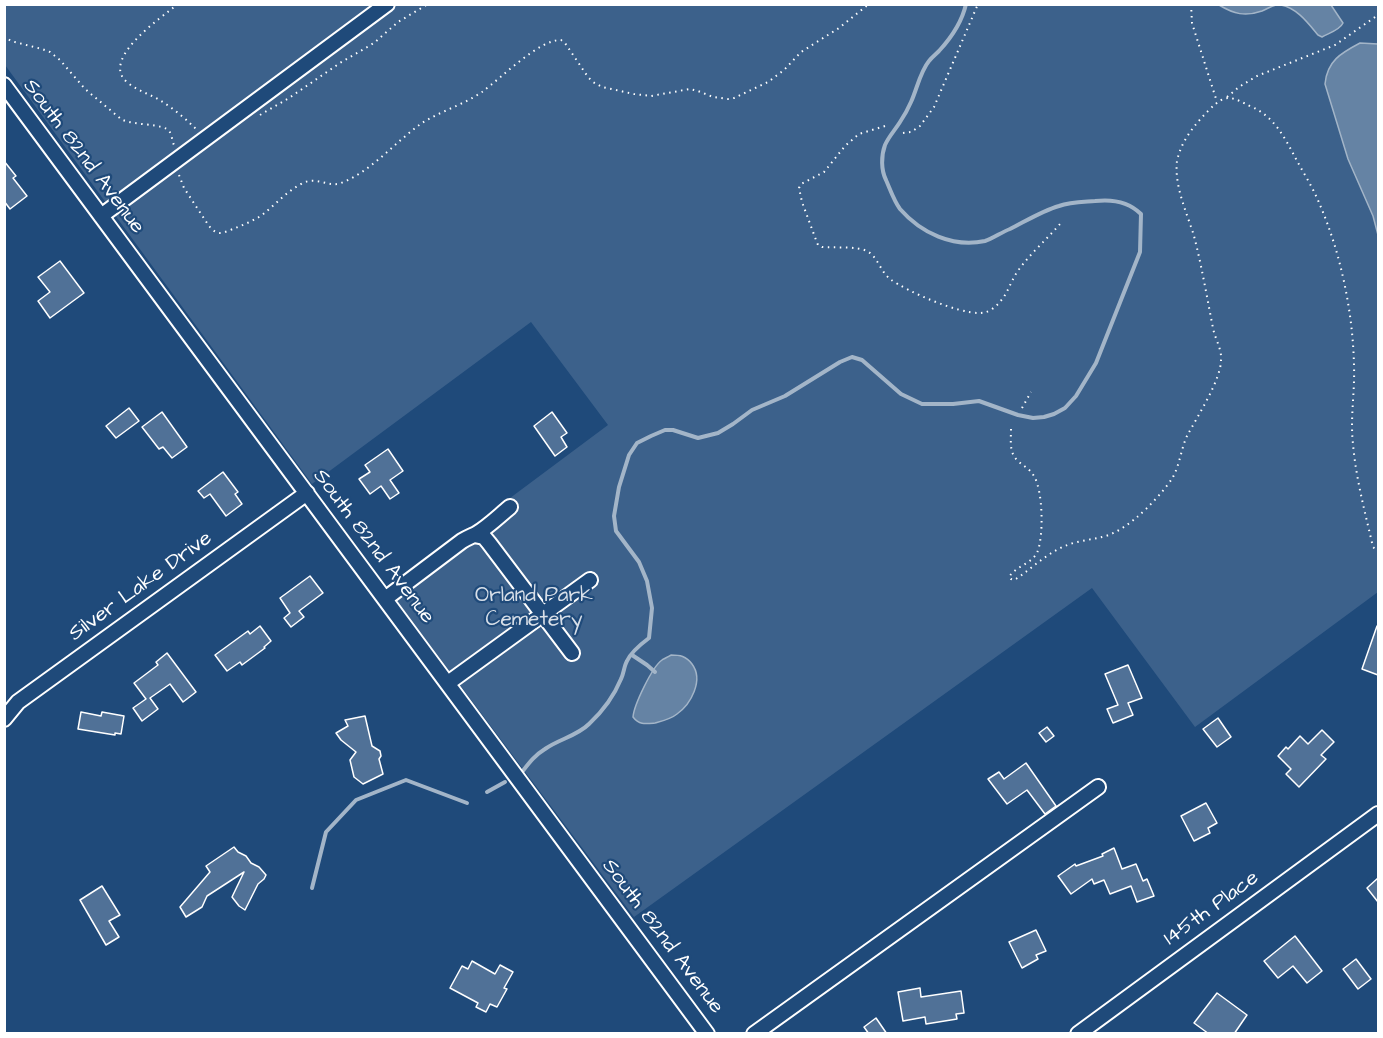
<!DOCTYPE html>
<html>
<head>
<meta charset="utf-8">
<style>
	body { margin:0 }
	#map { position:relative; width:1383px; height:1038px; overflow:hidden; background:#1f4a7a; font-family:"Architects Daughter",sans-serif }
	canvas { display:block }
	.frame { position:absolute; inset:0; border:6px solid #fff; pointer-events:none }
</style>
</head>
<body>
<div id="map">
<canvas width="1383" height="1038"></canvas>
<div class="frame"></div>
</div>
<script>
const ctx = document.querySelector('canvas').getContext('2d');
ctx.lineJoin = 'round';
function fill(path, color) {
  ctx.fillStyle = color;
  ctx.fill(path, 'evenodd');
}
function stroke(path, color, width, dash) {
  ctx.strokeStyle = color;
  ctx.lineWidth = width;
  ctx.lineCap = dash ? 'butt' : 'round';
  ctx.setLineDash(dash || []);
  ctx.stroke(path);
}
function write(font, color, halo, rows, align = 'center') {
  ctx.font = font + ' "Architects Daughter",sans-serif';
  ctx.lineWidth = 4.5;
  ctx.setLineDash([]);
  ctx.textBaseline = 'middle';
  ctx.strokeStyle = halo;
  ctx.fillStyle = color;
  for (const [text, x, y, turn = 0] of rows) {
    ctx.save();
    ctx.translate(x, y);
    ctx.rotate((+turn || 0) * Math.PI / 180);
    ctx.textAlign = isNaN(turn) ? turn : align;
    if (halo) ctx.strokeText(text, 0, 0);
    ctx.fillText(text, 0, 0);
    ctx.restore();
  }
}
fill(new Path2D(`
	M4,5H1378V592L1195,727L1092,588L634,917L388,589L608,425L531,322L312,484L5,65Z`), '#3c618b');
const water = new Path2D(`
	M1219,5H1276C1271,6 1267,9 1262,11C1245,17 1234,14 1219,5Z
	M1281,5H1331L1343,23C1340,30 1329,33 1322,37L1318,35C1308,23 1297,8 1281,5Z
	M1360,43L1378,44V235L1373,216L1348,159L1325,84C1327,61 1341,53 1360,43Z
	M671,655C680,655 686,656 692,664C704,680 691,704 677,714C671,719 662,721 655,723C645,724 639,725 633,717C634,705 652,667 662,660C663,659 670,656 671,655Z`);
fill(water, '#6583a4');
stroke(water, '#a3b5c8', 1.5);
stroke(new Path2D(`
	M632,655L647,665L655,672
	M522,772C529,763 535,755 545,749C559,739 577,736 589,724C603,711 614,696 621,679C624,673 624,666 627,661C631,652 641,644 649,638L652,608L647,581L639,562L616,531L614,516L619,487L629,455L637,443L651,436L665,430H673L698,438L718,433L733,424L752,410L785,396L840,362L852,357L862,360L901,394L922,404H953L979,401L1018,415L1033,418L1044,417L1054,414L1065,408L1076,396L1096,363L1140,252L1141,214C1129,202 1112,199 1095,201C1083,202 1070,202 1059,206C1042,211 1026,221 1010,229C1002,232 992,239 985,241C953,248 921,233 900,209C894,201 890,189 886,180C881,170 881,156 885,145C889,136 895,130 900,122C904,116 908,109 911,102C917,89 920,72 929,61C932,57 936,54 939,51C951,38 962,22 966,4
	M487,792L505,782
	M312,888L326,832L356,800L406,780L467,803`), '#a3b5c8', 4);
const building = new Path2D(`
	M4,161L16,176L13,178L27,196L10,209L4,201Z
	M60,261L84,293L50,318L38,301L50,292L38,277Z
	M129,408L139,421L116,438L106,426Z
	M162,412L187,447L172,458L163,447L159,449L142,427Z
	M552,412L567,433L561,437L567,447L555,456L534,426Z
	M388,449L403,471L390,480L399,493L390,499L381,486L370,494L359,479L370,472L365,465Z
	M223,472L238,492L235,494L242,504L226,516L210,494L204,498L198,491Z
	M310,576L323,593L299,611L304,617L291,627L284,618L290,613L280,598Z
	M260,626L271,641L264,647L265,648L242,665L240,662L227,671L215,655L248,631L250,634Z
	M1377,626H1378V675L1362,669Z
	M167,653L196,692L183,702L170,684L150,698L158,709L142,721L133,708L146,699L134,683L158,665L156,662Z
	M1128,665L1142,698L1128,703L1133,715L1113,723L1107,709L1118,705L1105,674Z
	M81,712L101,716L102,712L124,716L121,734L115,733V735L78,729Z
	M365,716L372,746L380,751L381,756L379,759L383,774L363,784L354,777L350,760L356,752L341,740L336,733L348,726L345,720Z
	M1218,718L1231,737L1217,747L1203,729Z
	M1047,727L1054,736L1046,742L1039,733Z
	M1322,730L1334,742L1321,755L1326,759L1299,787L1286,774L1291,769L1278,756L1286,747L1288,749L1300,736L1308,744Z
	M1026,763L1056,806L1045,814L1027,790L1007,804L988,779L999,772L1004,779Z
	M1206,803L1217,823L1208,828L1210,833L1194,841L1181,816Z
	M234,847L238,852L246,856L251,863L259,867L266,875L264,879L258,884L245,910L239,906L232,897L244,872L207,896L202,907L186,917L180,907L210,872L206,866Z
	M1114,848L1122,869L1136,864L1143,881L1147,879L1154,896L1137,902L1131,886L1110,894L1104,880L1094,884L1092,879L1071,894L1058,876L1075,864L1076,866L1103,856L1102,854Z
	M1378,878V902L1367,888Z
	M102,886L120,915L109,921L119,937L106,945L80,900Z
	M1036,930L1046,951L1036,955L1038,959L1022,968L1009,942Z
	M1295,936L1322,971L1307,983L1293,966L1278,978L1264,961Z
	M1356,959L1371,979L1358,989L1343,969Z
	M472,961L495,974L500,965L513,972L504,988L507,989L497,1007L490,1004L486,1012L476,1007L478,1003L450,988L462,966L468,969Z
	M920,988L921,997L961,991L964,1013L956,1014L957,1019L926,1024L925,1017L903,1021L898,992Z
	M1217,993L1247,1015L1234,1034H1209L1194,1023Z
	M876,1018L887,1034H869L864,1027Z`);
fill(building, '#507197');
stroke(building, '#fff', 1.5);
const minor = new Path2D(`
	M4,85L707,1034
	M101,216L387,4
	M474,535L484,537L489,543L572,653
	M385,599L462,541C467,538 472,536 476,534C488,527 499,516 510,507
	M448,683L590,580
	M4,719L18,702L307,493
	M754,1034L1098,787
	M1078,1034L1378,814`);
stroke(minor, '#fff', 18);
stroke(new Path2D(`
	M178,4C162,17 98,60 128,83C138,91 150,94 161,101C173,108 186,119 197,130
	M1071,4V6
	M1191,4L1192,23L1217,102
	M4,36L11,41L42,49L50,52L60,60L85,89L121,119C133,126 163,123 169,131C172,134 172,141 174,145
	M1227,97L1239,87L1257,76L1335,45L1378,15
	M260,115L289,98L340,63L374,43L398,22L428,4
	M885,126L859,134L845,146L824,172L801,184L799,188L802,202L816,240L818,245L822,247C834,248 856,246 867,251C878,257 880,271 890,279C908,292 957,313 979,313C984,313 988,312 992,309C1008,298 1009,282 1020,268C1032,252 1047,239 1060,224
	M903,133L911,132L920,126L934,107L978,4
	M179,175L184,188L209,226C212,229 215,233 220,233C224,233 230,230 233,229C243,225 253,221 262,215C275,205 286,192 301,184C316,175 328,188 341,183C372,171 395,142 422,123C441,111 463,105 482,92C501,78 540,39 561,40L565,43L588,77L593,82L602,87L634,94L651,96L690,89L698,91L713,97L728,99L734,98L768,82L784,70L801,52L839,28L869,4
	M1022,408L1031,392
	M1011,429C1011,440 1009,452 1017,460C1023,466 1029,468 1034,476C1043,491 1044,537 1037,553C1031,564 1016,566 1009,577L1011,579L1014,580L1019,577C1034,566 1048,553 1065,546C1076,541 1090,540 1102,537C1115,534 1126,526 1136,518C1148,508 1165,490 1173,477C1180,464 1181,449 1187,436C1197,417 1221,380 1221,360C1222,349 1215,339 1213,328C1207,298 1202,267 1194,236C1187,213 1174,186 1177,161C1181,141 1195,124 1209,110C1227,92 1231,97 1252,107C1275,117 1286,140 1297,161C1305,175 1314,190 1320,205C1341,254 1353,313 1354,366C1355,392 1350,418 1353,444C1356,479 1365,512 1373,547L1375,549H1378`), '#fff', 2, [1.5, 4.5]);
stroke(minor, '#1f4a7a', 14);
write('21px', '#fff', '#1f4a7a', [
	["South 82nd Avenue",83,157,53],
	["South 82nd Avenue",373,547,53],
	["Silver Lake Drive",141,587,-36],
	["145th Place",1212,909,-36],
	["South 82nd Avenue",662,937,53]
]);
write('21px', '#d8dfe8', '#1f4a7a', [
	["Orland Park",534,597],
	["Cemetery",534,621]
]);
</script>
</body>
</html>
